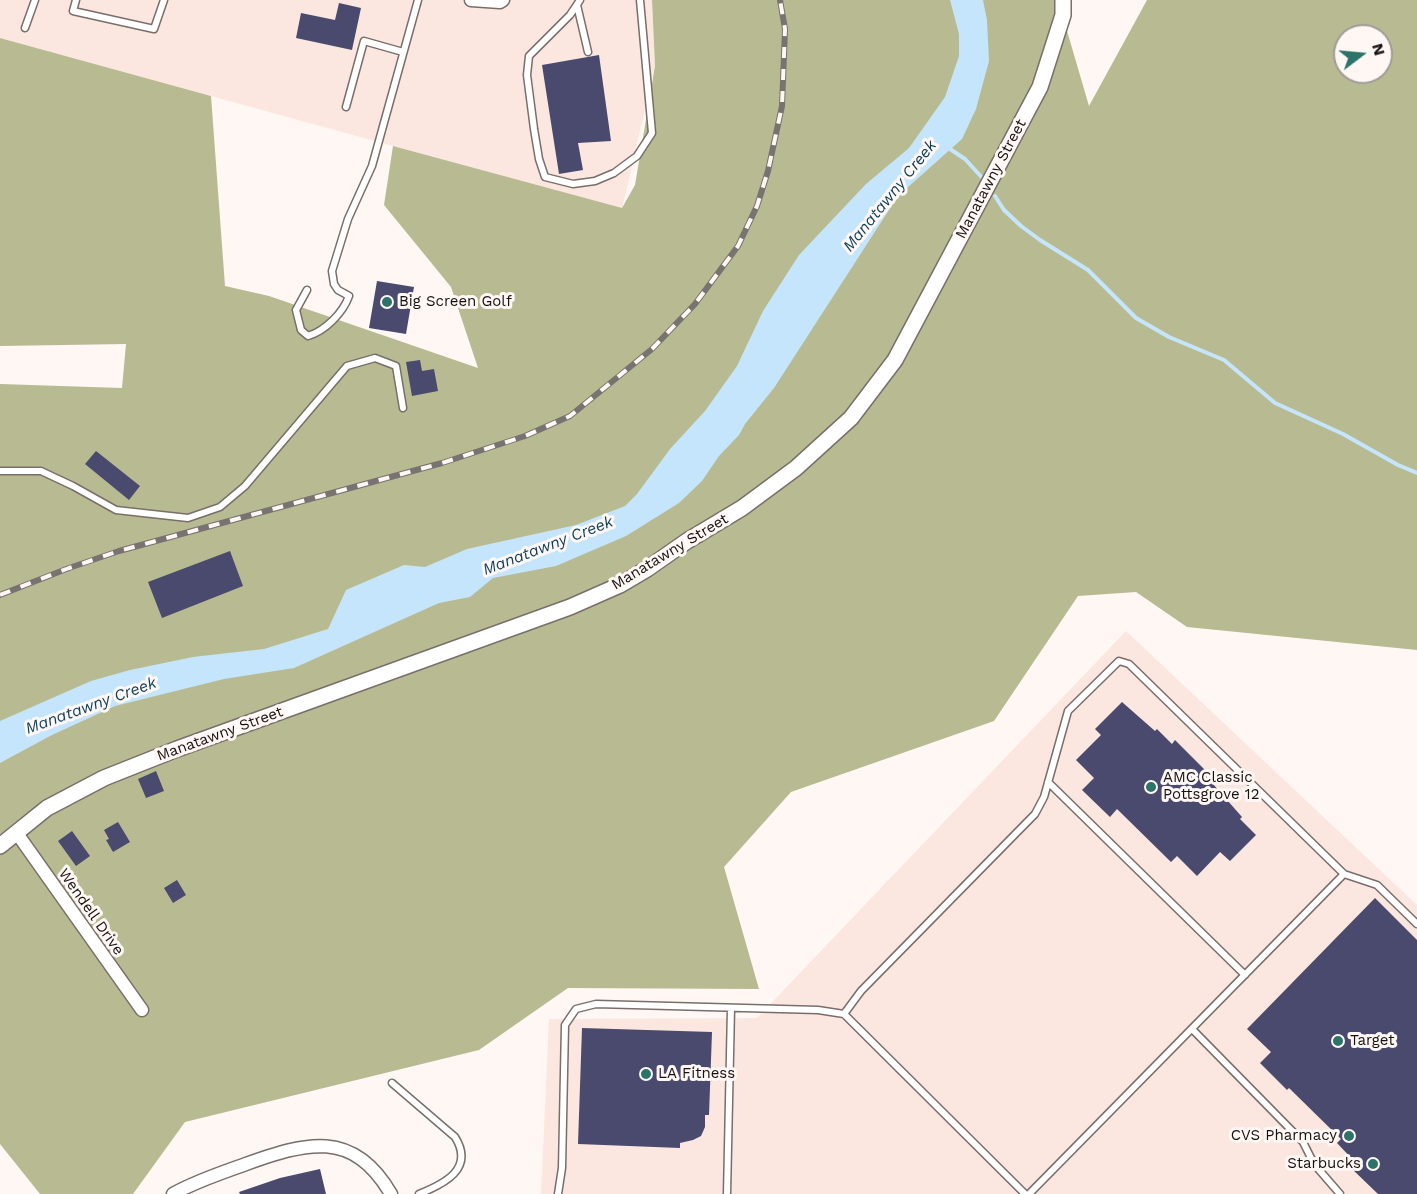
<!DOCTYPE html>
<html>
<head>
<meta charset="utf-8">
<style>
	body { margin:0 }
	#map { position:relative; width:1417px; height:1194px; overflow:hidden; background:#fef7f4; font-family:"Work Sans",sans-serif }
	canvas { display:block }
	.north { position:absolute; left:1333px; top:24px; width:60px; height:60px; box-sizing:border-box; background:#fef7f4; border:2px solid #a19b99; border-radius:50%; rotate:74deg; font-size:16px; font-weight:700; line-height:24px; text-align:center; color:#161211 }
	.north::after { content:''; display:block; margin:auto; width:21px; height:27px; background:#2c7369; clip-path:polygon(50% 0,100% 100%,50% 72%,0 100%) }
</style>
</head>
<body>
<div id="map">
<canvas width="1417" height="1194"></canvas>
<div class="north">N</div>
</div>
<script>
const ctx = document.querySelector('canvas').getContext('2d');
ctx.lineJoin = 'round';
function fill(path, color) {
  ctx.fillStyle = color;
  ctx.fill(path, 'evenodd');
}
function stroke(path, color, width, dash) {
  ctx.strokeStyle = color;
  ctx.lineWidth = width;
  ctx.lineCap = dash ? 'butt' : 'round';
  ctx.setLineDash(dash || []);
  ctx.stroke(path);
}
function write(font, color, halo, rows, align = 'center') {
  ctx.font = font + ' "Work Sans",sans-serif';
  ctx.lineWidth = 6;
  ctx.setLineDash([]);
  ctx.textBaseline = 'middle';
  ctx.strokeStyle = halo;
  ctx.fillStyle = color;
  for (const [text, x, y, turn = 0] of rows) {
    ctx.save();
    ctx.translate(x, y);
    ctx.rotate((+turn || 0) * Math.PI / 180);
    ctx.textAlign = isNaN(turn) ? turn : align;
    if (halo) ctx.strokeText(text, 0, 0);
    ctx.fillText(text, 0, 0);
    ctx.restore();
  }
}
fill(new Path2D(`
	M0,0H652L655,66L622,209L0,38Z
	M1126,631L1417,905V1194H541L549,1019L757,1018Z`), '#fbe7df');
fill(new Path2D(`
	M652,0H1058L1089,106L1147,0H1417V650L1187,627L1136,592L1078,596L994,721L791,792L724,867L759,989L568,988L479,1050L185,1122L133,1194H40L0,1144V384L122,388L126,344L0,346V38L211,96L225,286L269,296L478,368L451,287L384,205L393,146L622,208L635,185L655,66ZM1345,36H1381V72H1345Z`), '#b8bb91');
fill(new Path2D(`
	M950,0H983L987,20L989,61L976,109L962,139L898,196L774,388L745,424L739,435L719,456L702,481L679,503L626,536L556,566L493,578L470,597L439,603L294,668L224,679L115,706L52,735L0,763V721L91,681L130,670L193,657L264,649L328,629L346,590L404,565L425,567L467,549L576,525L625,506L637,494L670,449L705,411L737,366L763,311L799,255L866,184L909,148L945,97L959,56V34Z`), '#c4e5fb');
stroke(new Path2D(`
	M947,147L965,159L986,182
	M995,196L1004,210L1021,226L1040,240L1088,270L1136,318L1169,337L1224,360L1275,403L1343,434L1398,465L1417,473`), '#c4e5fb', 4);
fill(new Path2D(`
	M339,3L361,8L352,50L296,38L301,13L335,20Z
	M599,55L611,141L578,143L583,170L559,174L542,65Z
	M377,281L414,287L406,334L369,328Z
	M420,360L422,371L434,369L438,391L412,396L406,362Z
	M96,451L140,486L129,500L85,464Z
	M230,551L243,586L162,618L148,582Z
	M1122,702L1155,731L1157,729L1172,744L1175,740L1216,781L1213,784L1242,817L1240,819L1256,835L1230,861L1220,852L1197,876L1177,856L1171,862L1117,809L1110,817L1082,790L1094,778L1076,760L1101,735L1095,729Z
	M156,771L164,791L146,798L138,779Z
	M118,822L130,842L113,852L106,840L109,839L104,830Z
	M72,831L90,856L76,866L58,841Z
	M177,880L186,895L173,903L164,888Z
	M1375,898L1417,940V1194H1378L1351,1168L1356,1163L1337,1143L1341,1139L1289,1088L1287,1090L1260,1063L1271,1052L1247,1029Z
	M582,1028L712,1032L709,1115H705V1127L701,1136L693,1140L680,1143V1148L578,1144Z
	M320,1169L326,1194H240L239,1192L280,1178Z`), '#494a6d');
const service = new Path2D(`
	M76,0L73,11L154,29L164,0
	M580,0L570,15L529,56L527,75L534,129L539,159L545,177L573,184L595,181L614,173L637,156L652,133L640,0
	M577,5L588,52
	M25,28L35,0
	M346,107L364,41L403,52
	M307,290L296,310L301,330L308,336C325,331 343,313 349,296L338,290L334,284L332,271L348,219L372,166L418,0
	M0,471H41L73,486L116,510L188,518L220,507L245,486L347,366L375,358L396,366L403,408
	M1048,782L1245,975
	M1344,874L1377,885L1417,924
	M844,1014L861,991L1035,814L1044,797L1068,711L1119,661L1129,664L1344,874L1029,1194
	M1192,1029L1303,1142L1314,1164L1340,1194
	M392,1083L455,1137C475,1169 444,1184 419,1194
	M558,1194L562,1168L565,1025L576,1009L596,1004L818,1010L844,1014L1025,1194
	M727,1194L731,1008`);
const minor = new Path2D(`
	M471,0L500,2L503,0
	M16,832L142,1010
	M173,1194C196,1181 221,1173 246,1164C305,1143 353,1128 391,1194`);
const tertiary = new Path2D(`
	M0,846L47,808L104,778L177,749L570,607L620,585L647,569L687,541L742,508L796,468L851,418L895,360L1040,87L1063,15V0`);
stroke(service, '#796e6a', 9);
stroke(minor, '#796e6a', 15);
stroke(tertiary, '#796e6a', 18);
stroke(service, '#fff', 6);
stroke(minor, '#fff', 12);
stroke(tertiary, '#fff', 15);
const rail = new Path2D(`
	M0,595L69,568L119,551L442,463L525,436L570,416L652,349L695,304L738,246L757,206L768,171L782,106L785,29L780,0`);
stroke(rail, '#787271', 6);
stroke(rail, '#fef7f4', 4, [11]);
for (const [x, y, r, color] of [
	[387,302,6,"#2c7369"],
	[1151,787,6,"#2c7369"],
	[1338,1041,6,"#2c7369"],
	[646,1074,6,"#2c7369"],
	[1349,1136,6,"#2c7369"],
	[1373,1164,6,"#2c7369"]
]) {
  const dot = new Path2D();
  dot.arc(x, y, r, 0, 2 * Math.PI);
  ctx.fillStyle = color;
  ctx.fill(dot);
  stroke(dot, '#fef7f4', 2);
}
write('15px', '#161211', '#fef7f4', [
	["Manatawny Street",991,179,-62],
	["Manatawny Street",670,552,-31],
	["Manatawny Street",220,734,-20],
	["Wendell Drive",91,912,55]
]);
write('15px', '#161211', '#fef7f4', [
	["Big Screen Golf",399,302],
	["AMC Classic",1163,778],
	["Pottsgrove 12",1163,795],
	["Target",1350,1041],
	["LA Fitness",658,1074],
	["CVS Pharmacy",1337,1136,"right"],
	["Starbucks",1361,1164,"right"]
], 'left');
write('italic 16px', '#093e59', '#fef7f4', [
	["Manatawny Creek",890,196,-51],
	["Manatawny Creek",548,546,-21],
	["Manatawny Creek",91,706,-20]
]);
</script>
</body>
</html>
